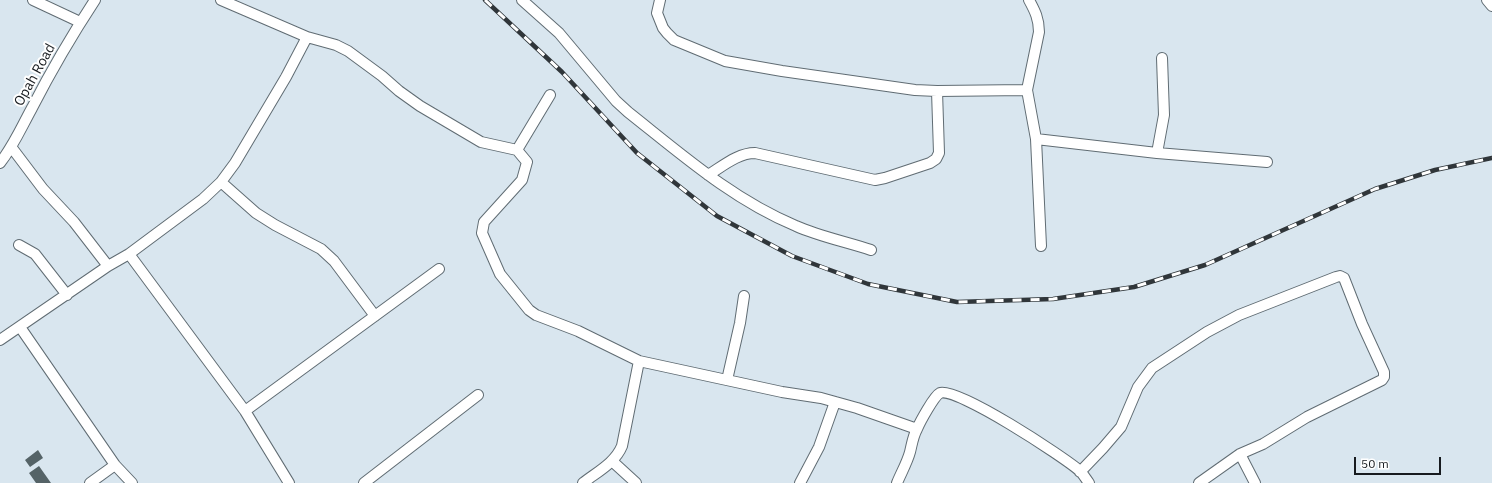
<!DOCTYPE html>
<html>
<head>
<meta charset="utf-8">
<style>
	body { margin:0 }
	#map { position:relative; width:1492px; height:483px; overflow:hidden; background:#d9e6ef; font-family:"IBM Plex Sans",sans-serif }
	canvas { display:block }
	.scale { position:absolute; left:1354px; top:457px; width:87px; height:18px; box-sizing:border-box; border:2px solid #171b1f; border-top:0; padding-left:5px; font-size:12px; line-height:14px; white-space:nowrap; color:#171b1f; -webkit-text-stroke:3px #fff; paint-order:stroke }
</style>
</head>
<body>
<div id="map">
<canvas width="1492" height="483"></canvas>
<div class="scale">50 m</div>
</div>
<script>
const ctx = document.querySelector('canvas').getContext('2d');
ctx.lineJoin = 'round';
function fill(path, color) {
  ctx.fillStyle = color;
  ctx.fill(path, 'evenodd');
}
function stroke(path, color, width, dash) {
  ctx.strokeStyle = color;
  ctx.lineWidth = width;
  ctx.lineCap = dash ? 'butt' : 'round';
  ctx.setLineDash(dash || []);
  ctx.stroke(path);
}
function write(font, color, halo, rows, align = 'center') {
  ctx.font = font + ' "IBM Plex Sans",sans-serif';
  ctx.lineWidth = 4;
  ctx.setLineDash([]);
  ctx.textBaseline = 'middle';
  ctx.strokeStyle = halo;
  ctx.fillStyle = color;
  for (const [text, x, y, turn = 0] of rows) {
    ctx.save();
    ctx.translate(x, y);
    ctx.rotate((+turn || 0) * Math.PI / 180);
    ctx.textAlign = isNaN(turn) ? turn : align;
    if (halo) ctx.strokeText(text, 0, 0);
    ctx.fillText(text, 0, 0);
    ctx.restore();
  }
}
fill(new Path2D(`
	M38,450L43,458L30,467L25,460Z
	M39,466L51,483H36L29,473Z`), '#556367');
const street = new Path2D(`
	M33,0L80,22
	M221,0L307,37L336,45L348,51L382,76L399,91L420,106L481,142L517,150L527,162L522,180L484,222L482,233L500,274L529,310L536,315L578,331L639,361L782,392L821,398L857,408L917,429
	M522,0L559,33L616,101L628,112C681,154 733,200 796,226C818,236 847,242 871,250
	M660,0L657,13L663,28L667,33L674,40L725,61L782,71L915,90L937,91L1027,90
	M1029,0C1035,11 1039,19 1039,32L1027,90L1036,139L1157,153L1267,162
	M1487,0L1492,6
	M1036,139L1041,246
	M12,148L43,189L74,222L108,266
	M517,150L550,95
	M1157,153L1164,115L1162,58
	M0,163C14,145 21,128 32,108C51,71 72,35 95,0
	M708,175C723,166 738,153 755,153L875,180L885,178L930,163L936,159L939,153L937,91
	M221,182L256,213L275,225L321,249L334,261L375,316
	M19,245L35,254L67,295
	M129,254L245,411L289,483
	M20,327L115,465L132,483
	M0,340L108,266L129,254L203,199L221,182L235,163L286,77L307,37
	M727,380L740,323L744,296
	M245,411L439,269
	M1240,454L1255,483
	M612,461L636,483
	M1080,472L1103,448L1121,427L1138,387L1152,368L1207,332L1239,315L1336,277L1340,276L1344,278L1362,324L1384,372V377L1382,380L1307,417L1263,444L1240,454L1199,483
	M90,483L115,465
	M364,483L478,395
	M583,483C597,472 615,463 622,446L639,361
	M800,483L819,447L835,402
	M897,483C901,473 907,463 910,452C912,444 913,436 917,429C920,422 934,396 940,393C956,386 1064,457 1080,471C1083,474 1086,479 1089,483`);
stroke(street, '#606c73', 12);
stroke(street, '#fff', 10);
const rail = new Path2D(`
	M485,0L562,72L637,153L717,216L792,256L868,284L957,302L1053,299L1134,287L1205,265L1375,189L1435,170L1492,158`);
stroke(rail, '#30363a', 4.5);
stroke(rail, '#fff', 3, [9]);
write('14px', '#171b1f', '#fff', [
	["Opah Road",35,75,-61]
]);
</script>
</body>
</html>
